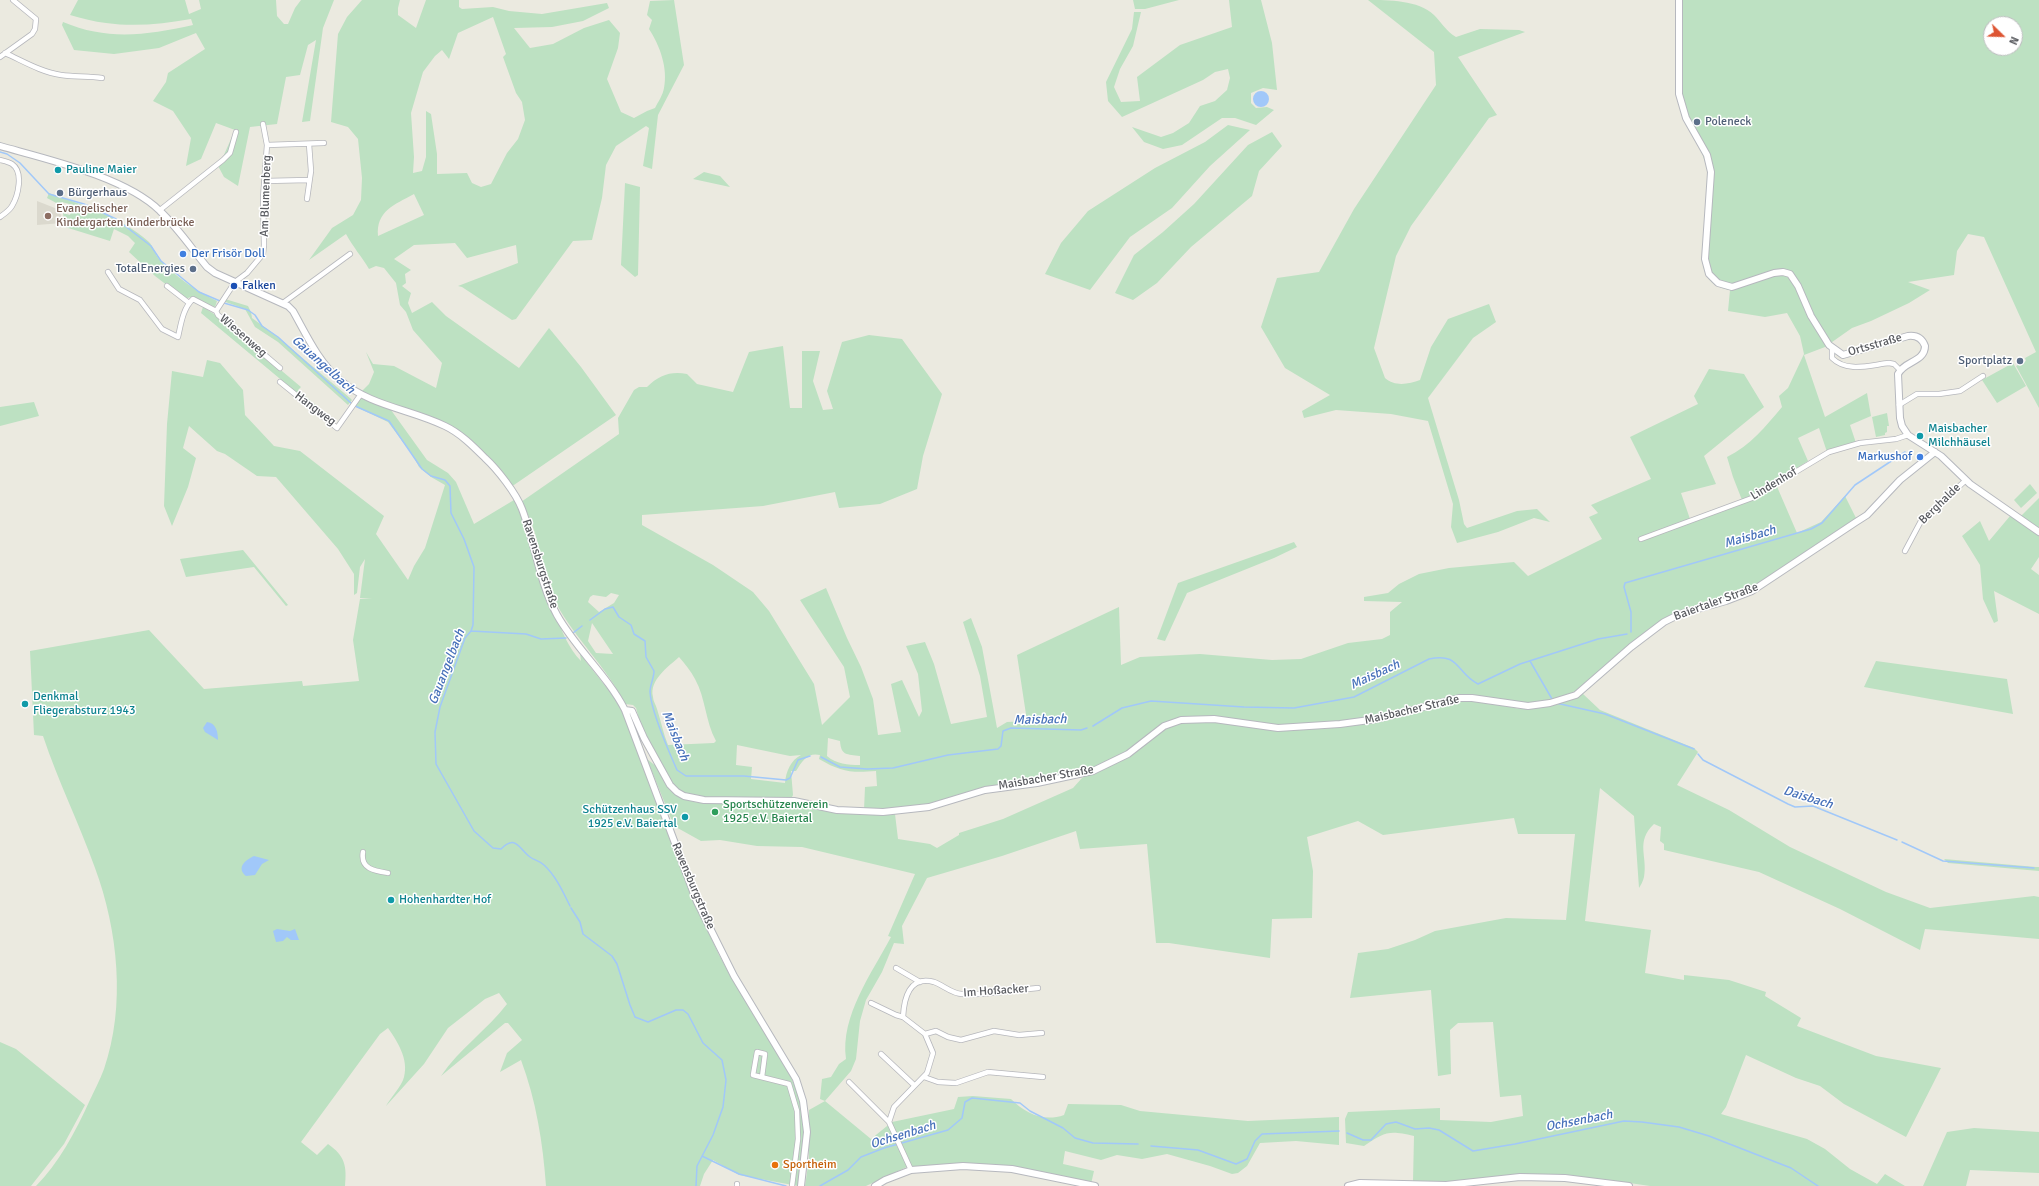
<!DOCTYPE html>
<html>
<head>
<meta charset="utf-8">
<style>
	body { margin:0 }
	#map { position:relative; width:2039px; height:1186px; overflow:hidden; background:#ebeae0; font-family:Signika,sans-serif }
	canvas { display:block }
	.north { position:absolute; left:1983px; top:16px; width:40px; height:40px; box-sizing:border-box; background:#fff; border:1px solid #bdbdbf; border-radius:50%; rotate:113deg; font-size:11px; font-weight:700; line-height:16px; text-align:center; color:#595b60 }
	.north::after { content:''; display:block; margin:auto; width:14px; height:18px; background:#d53; clip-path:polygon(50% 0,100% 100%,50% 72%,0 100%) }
</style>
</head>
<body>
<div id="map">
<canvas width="2039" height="1186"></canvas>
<div class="north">N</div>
</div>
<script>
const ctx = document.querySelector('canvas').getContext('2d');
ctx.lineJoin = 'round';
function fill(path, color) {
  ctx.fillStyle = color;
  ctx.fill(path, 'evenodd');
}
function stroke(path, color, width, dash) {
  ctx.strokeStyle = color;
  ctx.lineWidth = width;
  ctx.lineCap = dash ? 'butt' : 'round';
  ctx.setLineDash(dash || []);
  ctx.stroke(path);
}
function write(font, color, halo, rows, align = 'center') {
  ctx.font = font + ' Signika,sans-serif';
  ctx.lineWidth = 3;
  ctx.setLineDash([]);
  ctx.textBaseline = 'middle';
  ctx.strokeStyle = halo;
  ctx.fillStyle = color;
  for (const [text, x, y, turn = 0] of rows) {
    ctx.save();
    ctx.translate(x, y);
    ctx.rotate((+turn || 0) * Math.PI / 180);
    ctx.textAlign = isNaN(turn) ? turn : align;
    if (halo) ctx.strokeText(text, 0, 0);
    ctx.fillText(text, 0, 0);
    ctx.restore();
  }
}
fill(new Path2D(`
	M37,201L60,210L62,223L37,225Z`), '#dbd9ce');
fill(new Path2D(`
	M78,0H185L189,14L201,9L199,0H276L277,16L284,24H288L295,8L301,0H334L323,28L310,121L302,122L316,40L308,45L300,75L286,77L277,124L250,127L238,186L224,177L217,164L223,157L235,130L216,123L201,159L186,166L191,138L173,111L153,101L166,82L168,73L205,49L196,33L159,48L114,54L74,50L62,25L63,22C108,41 147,35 193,25L191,19C163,24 134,27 106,23C94,22 82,18 70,15Z
	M362,0H400L398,8V15L416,28L426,0H459V7L462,9L493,7L509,11L542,14L607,3L609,8L583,21L552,27L514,28L530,48L553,44L584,28L609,20L620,33L618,48L607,79L621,112L634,118L647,111L655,108C658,102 663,95 664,88C668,68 660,46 649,29L652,20L647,15L650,1L674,0L684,65L658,115L652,169L643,166L649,128L646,126L616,146L606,165L602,198L592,240L573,241L516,319L512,320L462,287L458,286L518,263L516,245L467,258L455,243L414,245L394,259L411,270L405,274L406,283L402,286L411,293L408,303L412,313L432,302L446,316L519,368L549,328L581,367L616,415L511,487C494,463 475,438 448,424C431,415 411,411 393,405C382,402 372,397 361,392L369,384L374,372L366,352L373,364L394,366L436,388L442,363L413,330L406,312L400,305L396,283L384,268L376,266L369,269C362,257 353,247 346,234L309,260L332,228L353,215L361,200L362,178L358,139L348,127L331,122L338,34L347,17ZM493,17L506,54L503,57L516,93L522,102L525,120L518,139L507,153L491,184L481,187L472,183L467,173L437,174V154L431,114L426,111V157L422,171L413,173L414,157L411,113L423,72L435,56L442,50L449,59L458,33ZM414,194L424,215L378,236C376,211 394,205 414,194Z
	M1133,0H1179L1145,9H1135Z
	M1229,0H1261L1272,43L1277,90L1263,88L1251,93V103L1256,108L1267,107L1274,110L1256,125L1235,118H1222L1182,145L1163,149L1144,142L1132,127L1161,137L1173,133L1189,123L1200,106L1215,101L1227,90L1230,78L1228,69L1215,72L1203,80L1122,117L1108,101L1106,82L1132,29L1134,12H1141L1133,46L1120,69L1114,87L1121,102L1140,101L1137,77L1180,45L1232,27Z
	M1368,0C1389,0 1418,0 1434,15C1442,23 1446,31 1456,37L1480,29L1519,30L1525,32L1458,57L1497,115L1489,118L1411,226L1396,256L1374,348L1385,378C1395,387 1409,384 1420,380L1431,347L1448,319L1489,304L1496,322L1473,338L1428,398L1459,500L1464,524L1467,528L1517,511L1537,509L1550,522L1534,518L1498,532L1457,543L1451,527L1453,504L1428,421L1391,414L1336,410L1304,418L1302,411L1330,395L1285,368L1261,327L1277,278L1319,272L1354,209L1436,85L1434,52Z
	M1675,0H2039V408L2016,366L2026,361L2025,358L2036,352L1984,237L1968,234L1957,251L1954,275L1908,282L1930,290L1909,303L1871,321L1852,328L1825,347L1804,355L1825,417L1867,393L1871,416L1850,425L1856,443L1827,452L1819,428L1798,438L1808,461L1775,482L1797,533L1821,522L1845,496L1857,520L1817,545L1760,585L1675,615L1662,621L1582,688L1561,698L1529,705L1479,698L1461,696L1450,697L1386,716L1339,723L1279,726L1196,717H1182L1171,721L1152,732L1116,760L1088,771L981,789L931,805L882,810H864L865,787L877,786L876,771C851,773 841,772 819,759L820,755C808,752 802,761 796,771H791L793,795L791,799L694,798L693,802L795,805L857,814H895L898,839L930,844L937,848L959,835V833L1003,819L1073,788L1082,778L1130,755L1163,729L1176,722L1192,720L1286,730L1333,728L1408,714L1457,701L1484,702L1520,709L1545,706L1570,698L1582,693L1600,710L1694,748L1698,752L1677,785L1729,810L1790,847L1886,892L1930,908L2034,896L2039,897V939L1925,929L1920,950L1840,909L1759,872L1664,850V844L1660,841L1661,827L1654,824C1635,842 1648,856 1644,877C1643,881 1641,885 1639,888L1634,816L1600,788L1585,921L1651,930L1645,973L1684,980V975L1729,980L1766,992L1765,996L1801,1018L1797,1026L1876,1056L1941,1068L1906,1137L1844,1104L1820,1086L1796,1078L1746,1055L1726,1107L1721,1114L1807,1139L1825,1149L1850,1169L1877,1184L1885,1174L1905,1186H1650L1616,1181L1514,1175L1450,1182L1413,1181L1414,1136C1388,1130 1385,1132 1364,1146L1346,1143L1345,1119L1348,1112L1440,1108V1120L1491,1122L1523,1116L1521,1095L1500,1097L1493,1022L1458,1023L1450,1030L1451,1074L1438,1076L1431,990L1350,998L1358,953L1388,949L1415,940L1435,931L1506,918L1566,920L1575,834H1518L1514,818L1383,835L1358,821L1307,837L1313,871L1312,918L1272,919L1270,958L1169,943H1156L1147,844L1080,849L1076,831L1002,856L927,878L902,926L904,944L894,943L882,972L866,1000L860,1021L856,1059L851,1071L825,1101L871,1139L892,1122L954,1109L958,1097L973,1096L1011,1099C1026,1114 1044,1122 1064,1115L1068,1104L1121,1105L1140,1111L1248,1121L1339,1117V1145L1296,1141L1260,1143L1247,1166L1238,1173L1232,1174L1210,1166L1167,1154L1142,1159L1117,1155L1101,1160L1065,1151L1063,1164L1094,1171L1091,1184C1059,1177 1026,1167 992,1165C966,1164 939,1165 913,1167L911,1165L866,1186H805L809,1159V1110L825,1101L820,1099L822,1079L831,1077L839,1064L846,1059C840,1016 872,973 891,937L888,936L915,874L802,847L757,846L720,840L701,841L674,826L647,759L657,767L672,789L673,782H671L641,726L636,708L633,705L625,704C607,667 575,639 556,603C541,572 540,531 521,502L619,434L618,418L634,390L639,387H647C659,375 671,371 687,374L697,384L733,392L749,352L783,346L790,408H802V351H820L813,381L823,410L833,409L827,391L842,342L869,335L902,339L942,394L923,456L917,489L880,504L839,508L835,492L763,506L642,515V525L713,565L753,592L769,611L814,684L822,725L850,697L844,667L800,600L826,588L847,638L861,667L873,699L878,735L901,732L891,684L902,680L919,717L922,711L918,674L906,646L925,642L934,664L951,724L987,717L980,676L963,622L971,618L982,647L997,728L1007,722L1027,721L1017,655L1119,607L1121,665L1140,657L1200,654L1272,660L1301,659L1348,643L1382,639L1390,635V612L1402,602L1364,601V597L1388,593L1399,584L1419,574L1449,568L1514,562L1528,576L1602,539L1589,517L1598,513L1591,505L1651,479L1630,437L1698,404L1694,396L1709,369L1744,374L1764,407L1704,456L1716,484L1681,493L1690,519L1742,500L1733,477L1727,457C1751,445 1765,427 1782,407L1779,396L1788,388L1804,354L1800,336L1787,313L1765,317L1728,311L1730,290C1715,287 1706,281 1703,265L1708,171L1699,144L1684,120L1676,92ZM1991,24H2015V48H1991ZM611,593L619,595L614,603L599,612L588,602L590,597L593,595L606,597ZM592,623L613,654L596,653L588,641ZM679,657C685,664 691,671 695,679C706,699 705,721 716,741L714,743L668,745C663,733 661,721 657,709C656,705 653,701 653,697C649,680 668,667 679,657ZM828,738L840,741C841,756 847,754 860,756V765C848,765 836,764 827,756ZM737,745L790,756L801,755C791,760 786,771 785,783L751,779L752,767L736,765Z
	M1228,125L1250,130L1210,166L1172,208L1130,237L1090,290L1045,274L1061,243L1088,211L1155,168L1205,142Z
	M1272,132L1282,146L1259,171L1252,196L1191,247L1157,283L1133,300L1115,293L1134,255L1163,232L1194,204L1248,145Z
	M704,172L720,176L730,187L693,179Z
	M625,183L640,187L638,275L635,277L621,265Z
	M49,193C85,206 120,216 149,242C153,246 155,255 160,260C176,277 196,291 217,301L215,307L191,297L185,299L155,276L129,252L135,243L128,236L114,229L110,241L65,227L63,213L70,215L73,205L62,202L60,205L47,198Z
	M225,299L248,306L251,312L252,318L274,334L350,398L352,400L348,405L278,342L255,327L245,309L223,301Z
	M203,307L214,314L301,387L298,390L336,422L333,423L201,313Z
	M207,360L220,363L243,390L245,415L274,446L300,451L384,516L376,534L408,580L414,566L425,548L445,485L431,477L419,467L412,454L388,422L354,406L360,398L391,410L427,460L448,473L456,482L474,524L514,500C532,536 540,576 555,613C562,631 568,648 581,661L580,654L622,707L678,862L719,955L754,1016L787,1068L796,1089L803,1114V1140L798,1186L739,1175L713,1160L704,1174L700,1186H546C543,1143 536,1100 521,1060L500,1072L507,1053L522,1040L508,1023H505L441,1076C459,1049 487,1030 507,1004L499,993L485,999L448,1028L424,1064L386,1106C391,1097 402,1086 404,1077C409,1059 397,1041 388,1028L380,1034L301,1142L317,1155L328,1144C345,1156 347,1166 345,1186H36C58,1164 76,1131 89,1102C94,1091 100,1080 104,1069C126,1006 118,930 95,868C79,823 58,781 43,736L34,735L30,651L149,630L204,689L302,681L303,686L359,681L353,640L360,599L372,598H360L365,559L360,567L357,593L354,595V574L338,549L276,477L257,476L225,454L217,451L189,426L183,448L196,458L188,487L172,526L164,506L167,424L172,371L203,377Z
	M2013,363L2026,386L1997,403L1982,380Z
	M34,402L39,416L0,426V407Z
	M1887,413L1889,426H1887V432L1885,433V435L1876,437L1872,417Z
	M2030,484L2037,493L2021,508L2014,500Z
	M2039,498V530L2021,516Z
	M2010,516L2039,534V557L2031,569L2039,575V614L1994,591L1998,621L1994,623L1983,599L1980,565L1962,536L1980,521L1989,541Z
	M1294,542L1297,547L1274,558L1187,593L1165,641L1157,639L1178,583Z
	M243,550L288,605L286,606L254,567L186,577L180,559Z
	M1876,661L2007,679L2013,714L1864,687Z
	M1944,859L2036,867H2039V871L1948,863Z
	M0,1042L16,1049L85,1105L64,1144L31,1186H0Z
	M1974,1128L2039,1132V1173L1970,1170L1966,1186H1923L1947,1132Z`), '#bde1c2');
fill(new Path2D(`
	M1253 99a8 8 0 1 1 16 0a8 8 0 1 1-16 0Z
	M207,722C216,723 218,732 218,740L205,732L203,728Z
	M254,856L269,860L262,864L255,875L246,876C236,868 245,860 254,856Z
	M277,929L290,931L295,929L299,940H291L287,937L283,941L276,942L273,931Z`), '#a1c8f9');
stroke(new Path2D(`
	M0,152L7,154L20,163L49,194L84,204L116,219L151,246L161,261L199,292L220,301
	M224,303L248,310L255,315L262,326L278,337L352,404
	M355,406L389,421L422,469L431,476L445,480L450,486L451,513L464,539L474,567L473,625L471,631L465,638L440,707L435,732L436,764L474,831L493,848L501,849C516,834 519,849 530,857C534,860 540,861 544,865C556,876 563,892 570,906
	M590,620L605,609L613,607L619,617L631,625L634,634L645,641L646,657L654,671C654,678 650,685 650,692C651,711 669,752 677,770L686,776H744L786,780L790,778L798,760L810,756
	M471,631L526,634L541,639L566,638
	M1631,632V612L1624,587L1625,583L1811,529L1822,523L1855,485L1905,452
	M573,633L582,626
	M1530,661L1552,699
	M1556,703L1605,714L1694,749
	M1093,726L1122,708L1151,701L1244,707L1294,708L1354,697L1429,659C1460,652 1456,673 1478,684L1520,664L1598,639L1627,634
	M1698,754L1703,760L1788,804L1795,807L1813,806L1897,840
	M821,757L840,767L867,769L893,768L948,755L998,749L1001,746L1003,731L1011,728L1081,730L1087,728
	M1902,842L1943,861L2034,868
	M571,908L580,922L583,934L612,956L617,964L630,1005L635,1017L648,1022L676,1010H683L688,1014L703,1043L722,1060L726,1080L723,1107L713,1135L697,1166L696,1186
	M1347,1133L1363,1140H1371L1386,1124L1396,1122L1415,1129L1429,1128L1439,1130L1473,1151L1515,1144L1624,1121L1642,1122L1679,1127L1709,1136L1791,1168L1818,1186
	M1151,1146L1198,1150L1236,1164L1247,1159L1255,1141L1262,1134L1339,1131
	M702,1156L739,1174L786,1186
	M820,1186L848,1170L861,1157L884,1148L948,1130L962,1118L965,1102L972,1098L1020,1103L1030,1111L1063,1128L1075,1138L1093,1143L1138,1144`), '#a1c8f9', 1.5);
const street = new Path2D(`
	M5,53C23,61 41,72 61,75C75,77 88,76 102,78
	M0,57L32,34L35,29L36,19L13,0
	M263,124L267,145L324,143
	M0,160C4,161 9,162 12,164C24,172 18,196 12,206C9,211 4,214 0,217
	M265,181L309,180
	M307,199L311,171L309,144
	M160,210L223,160L230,153L236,132
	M108,272L119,289L140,300L162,329L178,337C181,324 183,308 193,299L216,311L218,315L280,368
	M167,286L189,303
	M283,303L350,254
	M216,311L235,282L247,273L263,254L264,245L263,198L267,145
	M1832,349V358C1847,373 1870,365 1889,363L1894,364L1900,370
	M280,382L337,428L361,394
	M1899,405L1917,394H1939L1960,391L1983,376
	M1641,539L1752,498L1829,452L1860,443L1896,439L1908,435
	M1905,551L1921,521L1966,480
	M363,852C360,869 375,871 388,873
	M896,968L920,982
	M871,1003L896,1015L903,1017
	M925,1034L936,1031L948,1037L961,1040L994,1031L1019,1035L1042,1033
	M881,1054L914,1085
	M762,1077L765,1054L757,1052L753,1075L789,1084L797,1111L798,1139L792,1186
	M924,1077L938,1082L956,1083L988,1072L1043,1077
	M849,1082L889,1122
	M911,1170L889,1122L894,1107L927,1073L933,1053L925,1034L903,1017C904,999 909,975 934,982C943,985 952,994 962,994C987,996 1013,990 1038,988
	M737,1186V1184`);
const secondary = new Path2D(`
	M1679,0V94L1686,118L1707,155L1711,172L1705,259L1709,274L1718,283L1732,287L1774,273L1783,272L1790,274L1798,286L1811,316L1829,345L1843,355L1908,336C1916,335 1922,338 1925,346C1925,362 1904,361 1898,374L1900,418L1902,426L1908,435L1941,456L1970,484L2039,532
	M0,146C46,159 126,177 160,211C178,228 192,249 207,267L215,273L288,306L293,311C306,334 319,363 340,380C370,406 410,409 445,426C460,433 473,446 485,458C497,469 516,493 522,509C535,543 539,582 557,615C576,649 607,675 625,710L697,902L734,976L796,1079L803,1101L807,1132L801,1186
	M625,710L632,711L644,738L670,785L677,792L684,796L704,800L794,801L837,810L883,812L929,807L985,790L1037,783L1093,771L1128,754L1164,726L1181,720L1214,719L1278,728L1340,724L1377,719L1459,698H1472L1528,706L1550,703L1576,695L1631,647L1664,622L1680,614L1726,601L1752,591L1856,522L1867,515L1900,480L1935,452
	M875,1186L885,1180L911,1170L963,1166L1012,1169L1095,1186
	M1348,1186L1360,1183L1446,1185L1520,1177L1565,1178L1629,1186`);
stroke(street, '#b6b7bc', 6);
stroke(secondary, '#b6b8be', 8);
stroke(street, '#fff', 4.5);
stroke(secondary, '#fff', 6);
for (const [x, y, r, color] of [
	[1697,122,4,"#5c6f8a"],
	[58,170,4,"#0f9aa8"],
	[60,193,4,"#5c6f8a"],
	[48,216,4,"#8d6e63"],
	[183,254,4,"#3f7fe0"],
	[193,269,4,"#5c6f8a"],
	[234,286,4,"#1a4fb4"],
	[2020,361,4,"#5c6f8a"],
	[1920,436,4,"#0f9aa8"],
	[1920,457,4,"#3f7fe0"],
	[25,704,4,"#0f9aa8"],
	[715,812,4,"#2e9e5b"],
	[685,817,4,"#0f9aa8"],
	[391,900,4,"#0f9aa8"],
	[775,1165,4,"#e8710a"]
]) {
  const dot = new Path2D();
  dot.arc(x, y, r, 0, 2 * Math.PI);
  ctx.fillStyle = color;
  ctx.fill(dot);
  stroke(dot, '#fff', 1.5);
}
write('12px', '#4e5e75', '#fff', [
	["Poleneck",1705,122],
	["Bürgerhaus",68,193],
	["TotalEnergies",185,269,"right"],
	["Sportplatz",2012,361,"right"]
], 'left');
write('12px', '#0d838f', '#fff', [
	["Pauline Maier",66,170],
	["Maisbacher",1928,429],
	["Milchhäusel",1928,443],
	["Denkmal",33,697],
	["Fliegerabsturz 1943",33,711],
	["Schützenhaus SSV",677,810,"right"],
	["1925 e.V. Baiertal",677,824,"right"],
	["Hohenhardter Hof",399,900]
], 'left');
write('12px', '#595b60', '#fff', [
	["Am Blumenberg",266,196,-88],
	["Wiesenweg",243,336,41],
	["Ortsstraße",1875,345,-16],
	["Hangweg",315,409,37],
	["Lindenhof",1774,484,-31],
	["Berghalde",1940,504,-44],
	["Ravensburgstraße",540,564,72],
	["Baiertaler Straße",1716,602,-20],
	["Maisbacher Straße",1412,710,-13],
	["Maisbacher Straße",1046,778,-10],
	["Ravensburgstraße",693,886,67],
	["Im Hoßacker",996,991,-4]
]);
write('12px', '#785e54', '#fff', [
	["Evangelischer",56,209],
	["Kindergarten Kinderbrücke",56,223]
], 'left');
write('12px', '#366cbe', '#fff', [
	["Der Frisör Doll",191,254],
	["Markushof",1912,457,"right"]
], 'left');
write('12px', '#164399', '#fff', [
	["Falken",242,286]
], 'left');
write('12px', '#27864d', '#fff', [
	["Sportschützenverein",723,805],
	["1925 e.V. Baiertal",723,819]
], 'left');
write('12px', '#c56008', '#fff', [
	["Sportheim",783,1165]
], 'left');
write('italic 13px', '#4771ba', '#fff', [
	["Gauangelbach",323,365,42],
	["Maisbach",1750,537,-16],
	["Gauangelbach",447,667,-69],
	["Maisbach",1375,675,-25],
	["Maisbach",1040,720,-1],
	["Maisbach",675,736,68],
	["Daisbach",1808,798,17],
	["Ochsenbach",1579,1121,-11],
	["Ochsenbach",903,1135,-17]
]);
</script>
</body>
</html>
